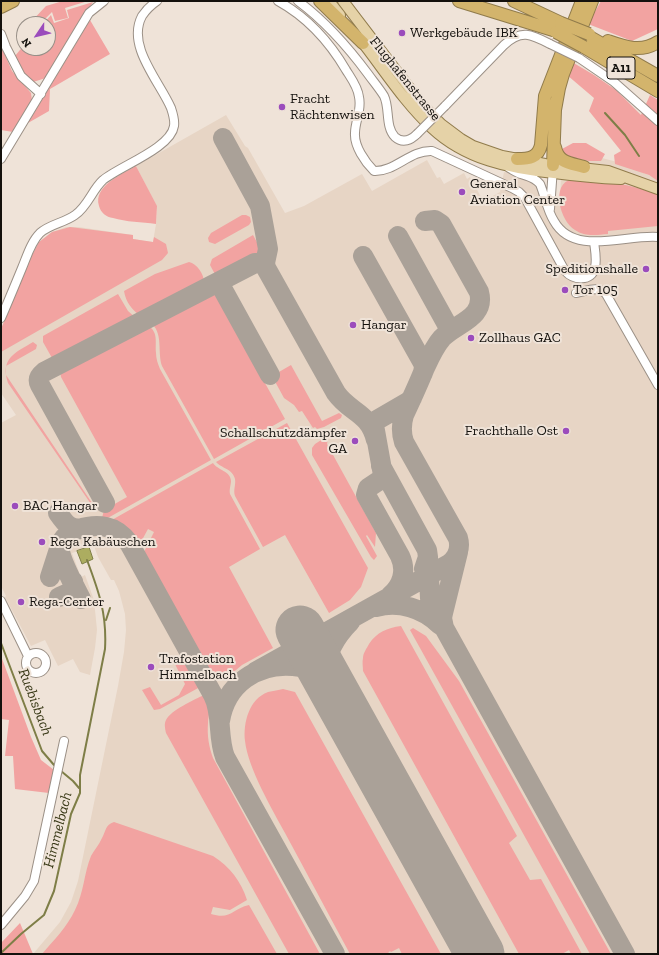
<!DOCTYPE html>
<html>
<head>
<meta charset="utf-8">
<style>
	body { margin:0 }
	#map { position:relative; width:659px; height:955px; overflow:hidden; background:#efe3d8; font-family:"Zilla Slab",serif }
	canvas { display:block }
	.frame { position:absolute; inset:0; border:2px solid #14110d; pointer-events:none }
	.north { position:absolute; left:16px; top:16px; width:40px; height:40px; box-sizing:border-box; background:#efe3d8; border:1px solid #978f87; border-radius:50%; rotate:235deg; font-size:11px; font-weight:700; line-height:16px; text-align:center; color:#14110d }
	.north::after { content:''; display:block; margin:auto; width:14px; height:18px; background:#9b4cbc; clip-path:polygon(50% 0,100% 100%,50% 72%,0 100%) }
</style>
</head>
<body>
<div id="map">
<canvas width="659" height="955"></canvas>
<div class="frame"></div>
<div class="north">N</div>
</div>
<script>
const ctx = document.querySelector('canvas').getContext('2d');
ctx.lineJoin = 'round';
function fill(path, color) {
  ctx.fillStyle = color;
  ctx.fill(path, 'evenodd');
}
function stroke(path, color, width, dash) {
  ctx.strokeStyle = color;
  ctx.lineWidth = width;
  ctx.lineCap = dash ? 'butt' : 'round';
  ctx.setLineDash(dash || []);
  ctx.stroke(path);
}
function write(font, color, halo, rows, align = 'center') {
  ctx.font = font + ' "Zilla Slab",serif';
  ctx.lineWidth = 4;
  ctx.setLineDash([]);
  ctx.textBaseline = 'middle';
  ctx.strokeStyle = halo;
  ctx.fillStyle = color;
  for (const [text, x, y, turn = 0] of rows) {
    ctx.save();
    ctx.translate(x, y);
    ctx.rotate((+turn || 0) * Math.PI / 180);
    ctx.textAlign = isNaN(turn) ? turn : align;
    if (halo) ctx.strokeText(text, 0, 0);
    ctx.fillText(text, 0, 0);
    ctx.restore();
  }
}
fill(new Path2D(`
	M226,115L245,146L248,148L285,213L304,206L362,174L372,191L427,160L437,178L440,177L444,184L464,173L467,179L470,177L481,197L478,198L480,203L500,192L504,172L531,179L538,187L541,199L560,201L562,152L602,158L617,162L658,179V954H33L60,922L71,902L78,881L118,686L124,652L126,630L125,614L119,591L114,580H111L98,557L94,546L72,553L81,577L85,575L94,600L97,630L95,648L90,675L80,672L73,659L58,666L45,640L31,646L5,597L6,596L1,586V423L16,415L1,393V329L29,261L40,242L52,232L66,227H78L133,235V239L153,242L156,224L157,207L136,166Z`), '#e7d5c5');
fill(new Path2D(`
	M63,1H88L65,8L68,18L55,21L52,12L40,24H29L46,6Z
	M601,1H658V29L632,41L588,24Z
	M93,2L83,16L46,78L33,82L24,74L15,56L24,45V48H48V24H43L51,15L54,23L69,18L67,10Z
	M90,20L110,54L50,89L49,111L28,123Z
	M1,46L12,71L31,93L32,101L13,132L1,130Z
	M572,62L594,75L616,90L641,115L650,95L658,100V181L649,175L615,164L614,155L621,151L589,111L594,98L567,75Z
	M573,143H586L605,154L601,161H589L565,156L562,149Z
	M136,166L157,206L156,224C142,222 126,222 113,218C106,217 101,213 99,206C93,186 122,174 136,166Z
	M572,179C599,180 633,184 658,195V226L608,231V234C596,235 585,237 575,230C560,221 550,184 572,179Z
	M242,215H246L250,217L251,222L249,225L215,244L209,242L208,238L211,233Z
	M70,227L133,235V239L153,242L154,237L166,244L168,253L162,260L1,352V329L29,261L39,242L52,232Z
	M253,235L263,253L217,278L210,265L212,259Z
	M189,262C197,264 204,274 204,282L202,286L141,317C132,309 126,303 124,291L155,274Z
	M207,292H211L217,297L285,419L214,459L162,366C157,351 164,333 150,322Z
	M118,294L128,311L137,319L59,359L52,358L43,342V336Z
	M146,324C159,332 155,340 156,353C156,359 158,364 160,369L211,460L106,519L102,518L104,510L127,497L61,377L60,371L64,366Z
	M33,342L37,345L36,349L6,366V375L94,506L93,507L8,383C0,358 15,353 33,342Z
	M291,365L322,421L339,413L342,415L341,418L324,427L317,429L315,427L313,428L302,411L299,412L294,405L284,398L272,376Z
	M287,423L368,568L361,587L350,600L329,613L285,535L263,547L235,496C233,490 236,485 235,479C233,469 221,468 216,462Z
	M329,435L327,444L376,533L375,547L367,535L366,536L377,556L374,560L371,557L312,455V448L315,444Z
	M213,463C217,470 231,471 231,481C231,485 229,489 230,494L260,549L229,567L273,648L242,665L230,675L222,676L213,671L205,664L143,554L154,532L148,529L142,540L136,541C130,531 121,526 110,521Z
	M401,626L517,836L509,843L530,880L541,879L582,954H571L569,950L562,954H519L363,671C363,667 362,662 363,658C363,653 367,648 369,644C377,632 387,628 401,626Z
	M413,628L426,636L459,681L611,954H590L410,630Z
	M1,656L31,737L41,760L54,770L49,793L15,789L13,756H5L9,720L1,719Z
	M183,660L188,662L200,684V687L160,709L154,710L142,690L150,687L161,705L179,695L185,684L175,664Z
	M283,689L295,692L441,954H402L399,948L391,952L390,951L387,954H350C328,914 307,873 285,833C272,809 248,768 245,741C243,723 249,699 268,692C273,691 279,690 283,689Z
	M204,695L207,696C212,709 209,710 208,723C207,736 209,747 213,758L320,954H289L166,733C165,728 164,724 166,720C171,710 194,700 204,695Z
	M114,822L213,856C230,867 241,881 247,900L230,910L213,907L211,914C231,920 232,909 249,905L277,954H42C54,940 67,927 75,910C84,892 84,873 91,856C94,850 99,845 102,838C106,831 105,825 114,822Z
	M20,923L33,954H1V943Z`), '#f2a3a1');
const water = new Path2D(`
	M89,547L93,559L82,564L77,551Z`);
fill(water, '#acad60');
stroke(water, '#7e7e47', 1);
stroke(new Path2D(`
	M605,113L625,135L639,156
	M106,620L110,608
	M1,643L42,751L54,765
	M61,771L73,781L79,788
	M1,953L21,934L44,915L54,891L71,814L80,793V775L105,649C107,614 99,592 87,560`), '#7e7e47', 2);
stroke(new Path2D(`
	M223,138L260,206L268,249L265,263L266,268
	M398,236L450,330
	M363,256L423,363L424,367L423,373
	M225,279L222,283V288L270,375
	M381,466L427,550L428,557L424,569
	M105,503L40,385C37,379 39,376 44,372L255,263L262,264L266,268L336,393C350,413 369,412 376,440
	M58,513C65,523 70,531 83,528
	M428,557L430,598L432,606L625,954
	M50,577L60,546
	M390,596C402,586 407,571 400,556L366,495L368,488L380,480L383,475L374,425L377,420L408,402L412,398
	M59,597C67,594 75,591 73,581
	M81,599C76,589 59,558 60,548C62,529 92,524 106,527C116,529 123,535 129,543L213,695C223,714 217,736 225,757L335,954
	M376,607C399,601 423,608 440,625
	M444,628L442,618L443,613L458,552
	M255,672L449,564C457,558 461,548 458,538L404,442C401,433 401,425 404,415C411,400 418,385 424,370C429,359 434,347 442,338C456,323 486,318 479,292L441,224L435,220L425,221
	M333,688C331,684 328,680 327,676C322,657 337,635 350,622
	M220,721C226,684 257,663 293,666C304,667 316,670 324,677C329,682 333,689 336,695`), '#aaa198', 20);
stroke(new Path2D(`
	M300,630L480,954`), '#aaa198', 49);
const minor = new Path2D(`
	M278,1C307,17 329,41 346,70C351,78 358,87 359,97C362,110 355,121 355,133C354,146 365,162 374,171C395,172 410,150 432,151L512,188L519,192L525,198L565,271C573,280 592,283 595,267C597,259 595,250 594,242
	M298,1C325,21 348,47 368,74C373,81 379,88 384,96C390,108 385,127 395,137C403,144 411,140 417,134
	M1,34L6,47L21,76L41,94
	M579,58L614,82L658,121
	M445,106L504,45C521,29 531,34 550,44
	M1,159L89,13L104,1
	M509,168C513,170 517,173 521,174C529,177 534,177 540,184C545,196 547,210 554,221C574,257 626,234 658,237
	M550,209L553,168
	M576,293C587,291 598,285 606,294L658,385
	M1,318C8,302 15,285 22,268C27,256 31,242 40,233C50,224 64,223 75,215C88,206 92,190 103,180C120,166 171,148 174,126C175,120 173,114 171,108C160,82 126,46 142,16C146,10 151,5 157,1
	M1,601L28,656
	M26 663a10 10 0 1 1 20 0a10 10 0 1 1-20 0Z
	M1,925L25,896L34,881L64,741`);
const major = new Path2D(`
	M329,1L340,15
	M343,1L423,106L441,124L461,139L473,146L502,156L545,164L608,171L658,189
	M359,38C383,68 403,101 432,128C465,159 510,169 554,173C577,176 598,178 621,179`);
const highway = new Path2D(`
	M320,1L363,43
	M459,1L553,30
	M514,1L561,23
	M1,7L13,1
	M588,36L658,76
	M608,41C625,47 641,53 658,42
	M584,47L658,91
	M555,147C558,163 570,163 584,167
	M517,159C529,159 538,158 541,145L545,96L582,1
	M553,165L555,110L559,88L563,74L592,1`);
stroke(minor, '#9b9086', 10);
stroke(major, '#907b4b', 12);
stroke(highway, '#907b4b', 14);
stroke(minor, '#fff', 8);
stroke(major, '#e5d2a7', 10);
stroke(highway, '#d3b46c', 12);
const minorBridge = new Path2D(`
	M550,44L579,58
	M417,134L445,106`);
const highwayBridge = new Path2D(`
	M561,23L589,34
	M556,32L584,47`);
stroke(minorBridge, '#9b9086', 10, []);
stroke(highwayBridge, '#907b4b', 14, []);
stroke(minorBridge, '#fff', 8);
stroke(highwayBridge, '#d3b46c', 12);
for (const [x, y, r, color] of [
	[402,33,4,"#9b4cbc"],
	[282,107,4,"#9b4cbc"],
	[462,192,4,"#9b4cbc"],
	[646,269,4,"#9b4cbc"],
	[565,290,4,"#9b4cbc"],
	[353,325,4,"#9b4cbc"],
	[471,338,4,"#9b4cbc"],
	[566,431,4,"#9b4cbc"],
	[355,441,4,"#9b4cbc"],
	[15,506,4,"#9b4cbc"],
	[42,542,4,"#9b4cbc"],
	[21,602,4,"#9b4cbc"],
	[151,667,4,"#9b4cbc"]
]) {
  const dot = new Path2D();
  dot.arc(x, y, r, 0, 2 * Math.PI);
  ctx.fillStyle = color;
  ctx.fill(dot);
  stroke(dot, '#efe3d8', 1.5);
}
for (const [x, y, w] of [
	[621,68,28]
]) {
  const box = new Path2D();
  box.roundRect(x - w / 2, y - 11, w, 22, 3);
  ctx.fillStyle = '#efe3d8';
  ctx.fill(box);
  stroke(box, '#14110d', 1);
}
write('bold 13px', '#14110d', null, [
	["A11",621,68]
]);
write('14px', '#14110d', '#efe3d8', [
	["Werkgebäude IBK",410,33],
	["Fracht",290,99],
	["Rächtenwisen",290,115],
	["General",470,184],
	["Aviation Center",470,200],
	["Speditionshalle",638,269,"right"],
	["Tor 105",573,290],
	["Hangar",361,325],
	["Zollhaus GAC",479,338],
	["Frachthalle Ost",558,431,"right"],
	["Schallschutzdämpfer",347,433,"right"],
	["GA",347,449,"right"],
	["BAC Hangar",23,506],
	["Rega Kabäuschen",50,542],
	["Rega-Center",29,602],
	["Trafostation",159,659],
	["Himmelbach",159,675]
], 'left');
write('14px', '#14110d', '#efe3d8', [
	["Flughafenstrasse",405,79,51]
]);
write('italic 15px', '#3a3a18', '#efe3d8', [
	["Ruebisbach",35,702,69],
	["Himmelbach",58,830,-76]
]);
</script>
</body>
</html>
